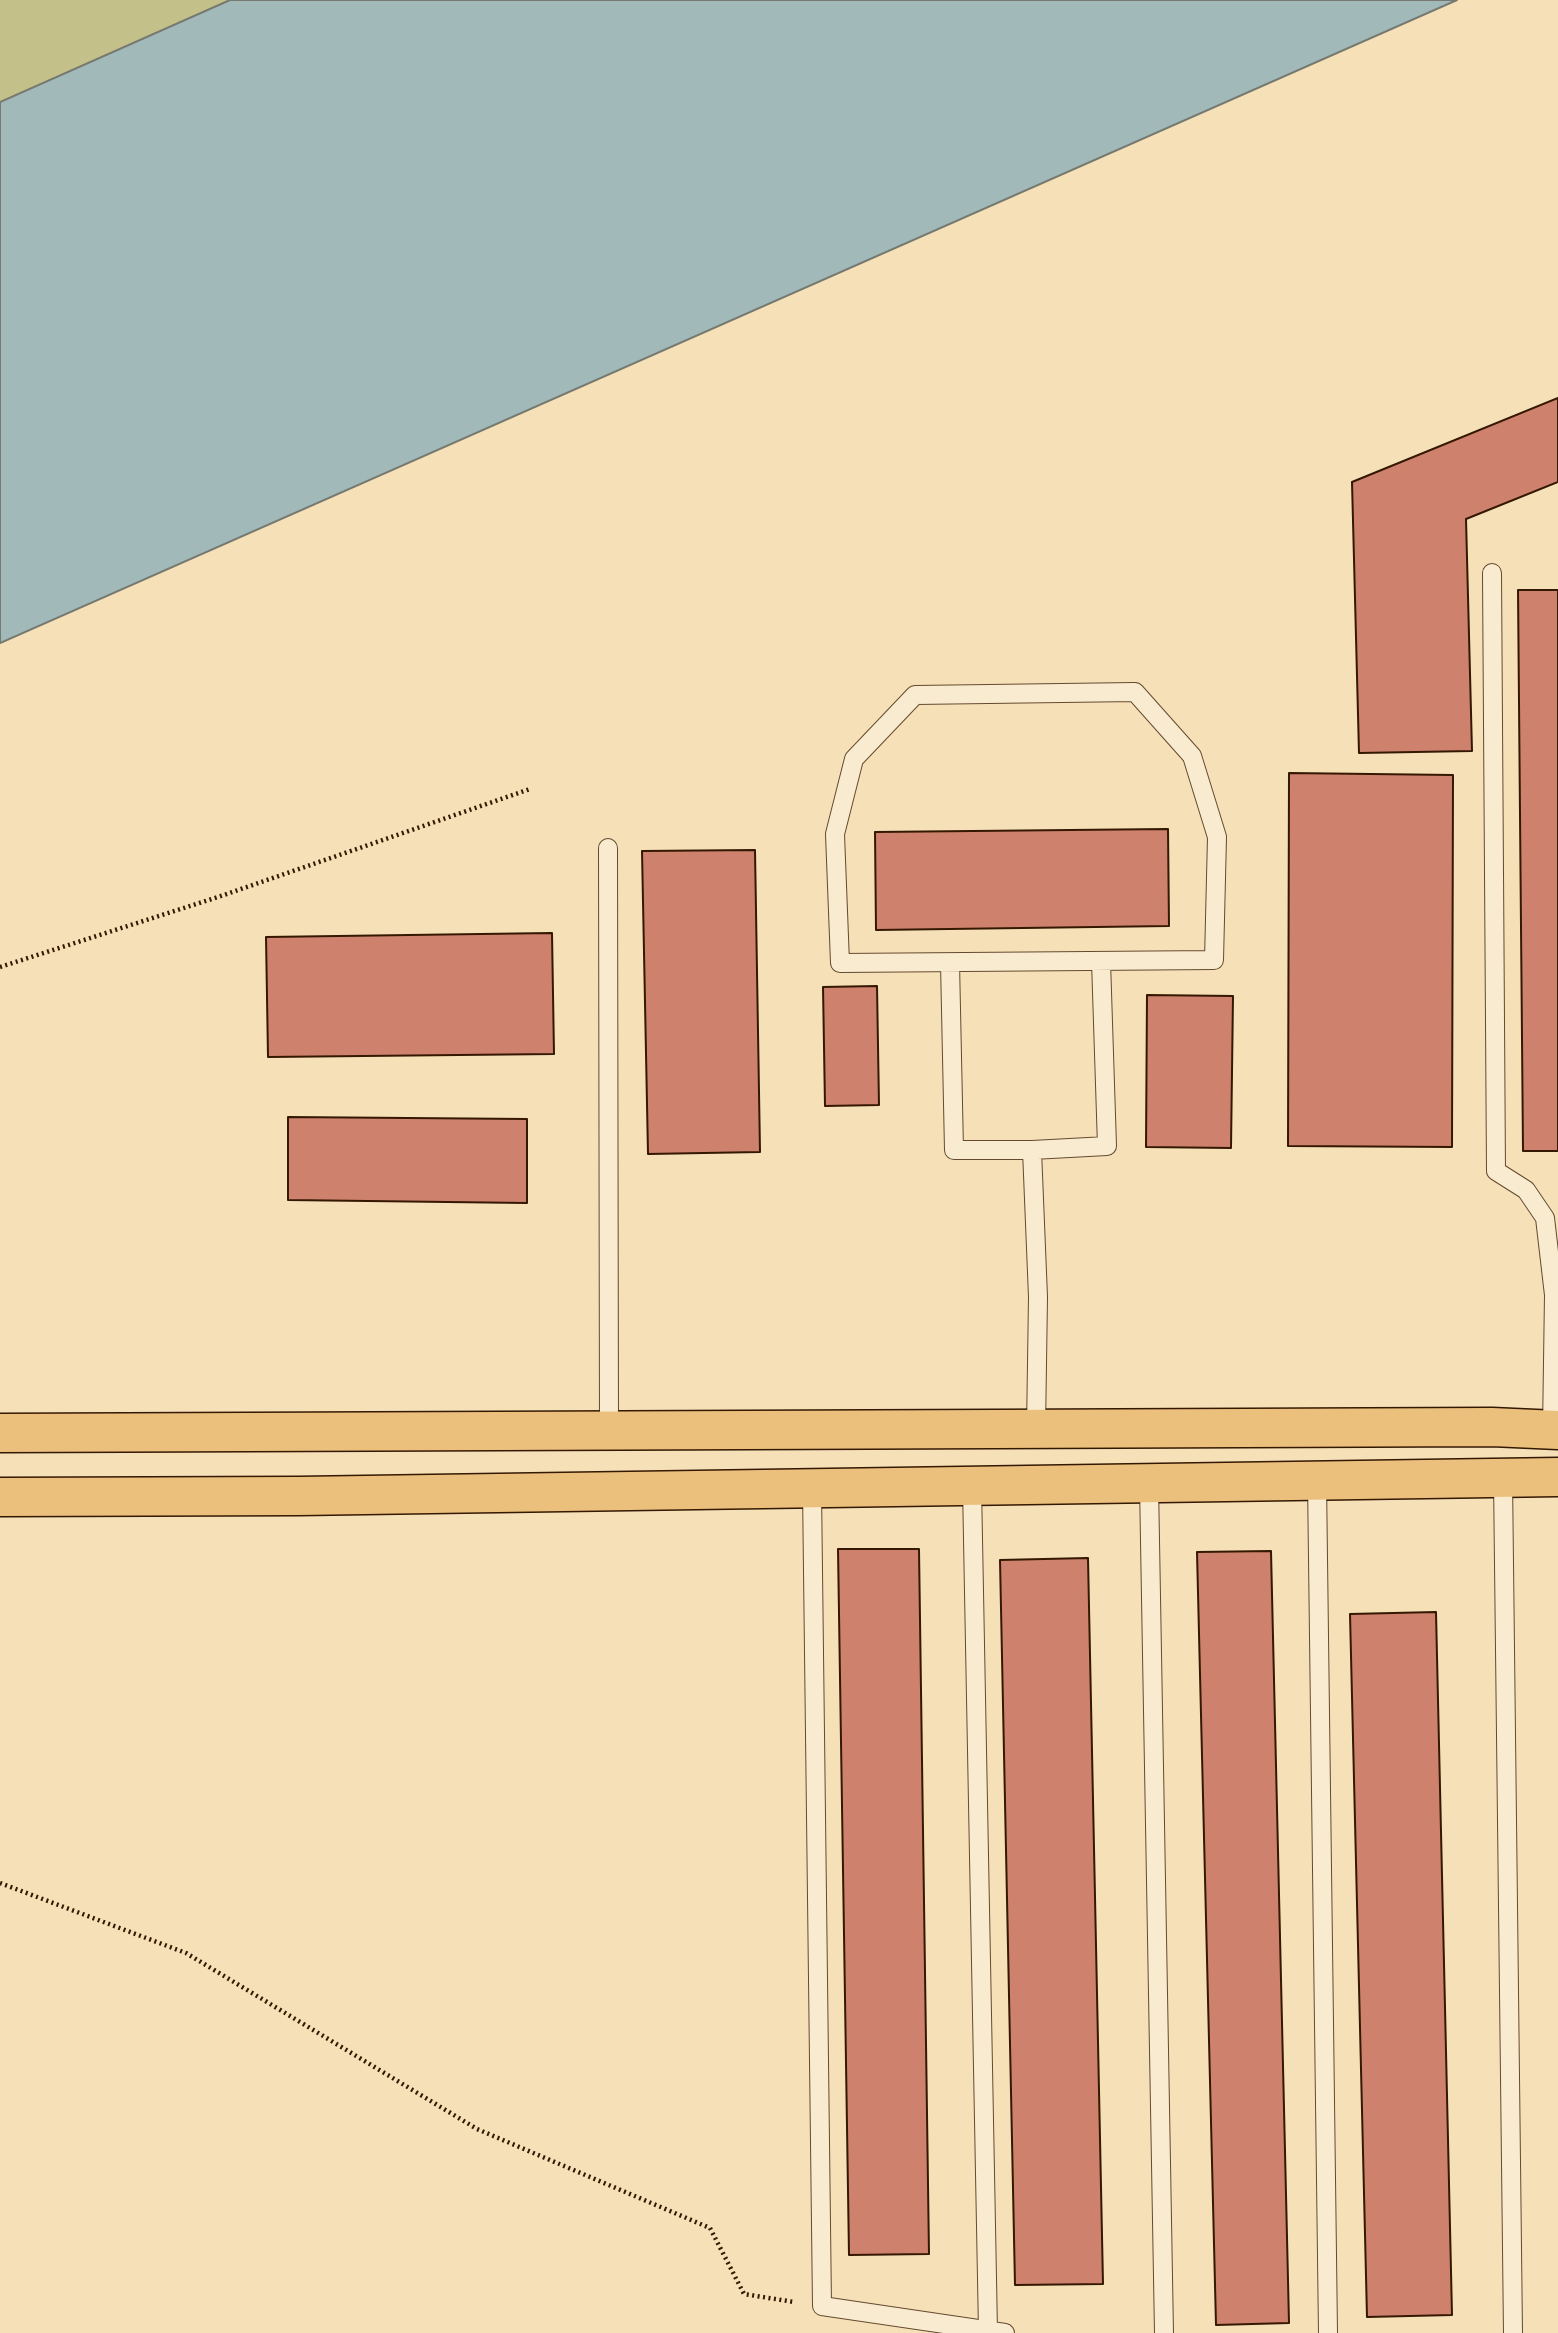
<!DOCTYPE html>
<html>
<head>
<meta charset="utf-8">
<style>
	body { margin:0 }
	canvas { display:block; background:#f5e0b7 }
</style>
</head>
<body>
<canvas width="1558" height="2333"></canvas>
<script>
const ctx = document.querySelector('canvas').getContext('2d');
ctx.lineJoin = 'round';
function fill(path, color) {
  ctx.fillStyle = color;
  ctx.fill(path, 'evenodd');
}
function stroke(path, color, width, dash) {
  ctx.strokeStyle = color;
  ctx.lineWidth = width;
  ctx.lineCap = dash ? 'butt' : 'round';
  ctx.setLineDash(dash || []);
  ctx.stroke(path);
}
fill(new Path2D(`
	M0,0H230L0,102Z`), '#c4c089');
const water = new Path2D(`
	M230,0H1457L0,643V102Z`);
fill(water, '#a1bab9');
stroke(water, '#767970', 2);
const building = new Path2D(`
	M1558,398V482L1466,519L1472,751L1359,753L1352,482Z
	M1518,590H1558V1151H1523Z
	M1289,773L1453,775L1452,1147L1288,1146Z
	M1168,829L1169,926L876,930L875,832Z
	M755,850L760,1152L648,1154L642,851Z
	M552,933L554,1054L268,1057L266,937Z
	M877,986L879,1105L825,1106L823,987Z
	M1147,995L1233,996L1231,1148L1146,1147Z
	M288,1117L527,1119V1203L288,1200Z
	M838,1549H919L929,2254L849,2255Z
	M1271,1551L1289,2323L1216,2325L1197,1552Z
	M1088,1558L1103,2284L1015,2285L1000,1560Z
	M1436,1612L1452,2315L1367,2317L1350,1614Z`);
fill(building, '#ce816d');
stroke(building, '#351802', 2);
const service = new Path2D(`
	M1492,573L1496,1171L1526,1190L1545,1218L1554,1295L1552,1430
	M1135,692L1192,756L1217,837L1214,960L840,963L835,834L854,759L915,695Z
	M608,848L609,1431
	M950,963L954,1150H1032L1107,1146L1101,961
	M1032,1150L1038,1297L1036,1430
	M1503,1478L1513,2333
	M1317,1481L1328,2333
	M1149,1484L1164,2333
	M972,1486L988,2331
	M812,1489L822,2306L1005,2333`);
const primary = new Path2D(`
	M0,1433L1492,1427L1558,1430
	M0,1497L299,1496L1558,1477`);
stroke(service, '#654a2f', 20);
stroke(primary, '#351802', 41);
stroke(new Path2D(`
	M0,967L218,897L530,789
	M0,1883L186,1953L477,2129L710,2228L744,2294L794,2302`), '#351802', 4.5, [2, 3.5]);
stroke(service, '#f8ebd0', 18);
stroke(primary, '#eac07c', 38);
</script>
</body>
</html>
